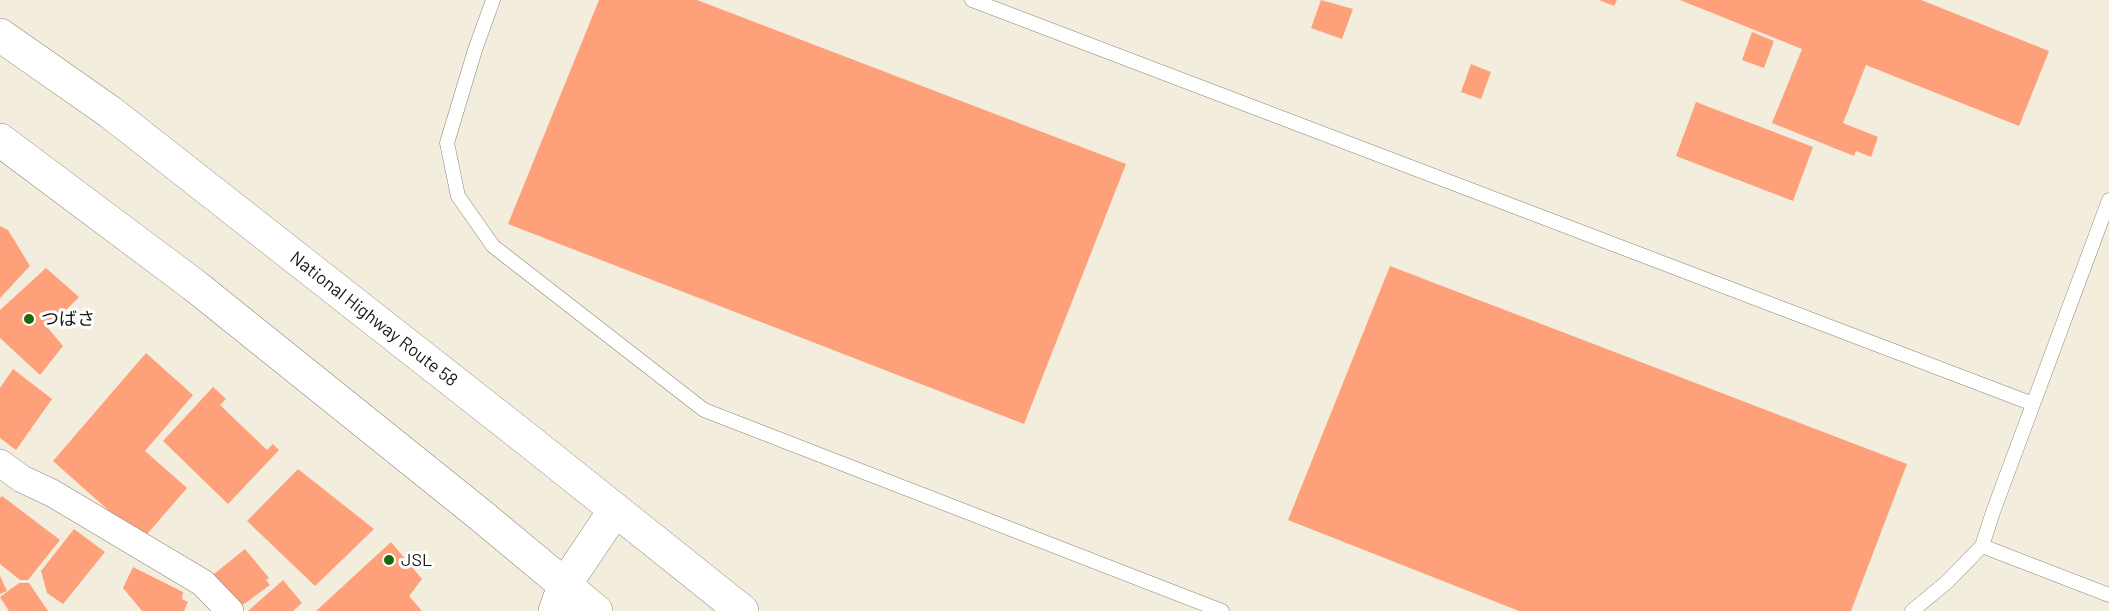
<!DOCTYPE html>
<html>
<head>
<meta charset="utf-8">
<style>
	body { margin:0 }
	canvas { display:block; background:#f3edde }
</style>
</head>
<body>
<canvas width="2109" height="611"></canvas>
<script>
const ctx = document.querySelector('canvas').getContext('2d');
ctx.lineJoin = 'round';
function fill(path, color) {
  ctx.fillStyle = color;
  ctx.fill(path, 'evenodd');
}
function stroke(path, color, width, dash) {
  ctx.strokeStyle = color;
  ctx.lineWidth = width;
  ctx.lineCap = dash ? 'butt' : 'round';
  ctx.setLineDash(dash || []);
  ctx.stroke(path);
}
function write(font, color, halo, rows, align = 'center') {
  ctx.font = font + ' Barlow,"Noto Sans JP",sans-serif';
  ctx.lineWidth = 6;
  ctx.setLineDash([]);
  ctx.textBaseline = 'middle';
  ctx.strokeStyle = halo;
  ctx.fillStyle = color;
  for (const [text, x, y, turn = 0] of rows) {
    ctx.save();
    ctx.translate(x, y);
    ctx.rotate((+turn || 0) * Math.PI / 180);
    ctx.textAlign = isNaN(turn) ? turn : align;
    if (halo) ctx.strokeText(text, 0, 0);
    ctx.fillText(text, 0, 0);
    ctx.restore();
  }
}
fill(new Path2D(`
	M599,0H697L1126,164L1024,424L508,224Z
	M1321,0L1353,9L1342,39L1311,28Z
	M1599,0H1617L1614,6Z
	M1680,0H1921L2049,51L2019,126L1866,65L1843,123L1878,137L1871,157L1856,151L1854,156L1772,123L1802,49Z
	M1752,32L1774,41L1764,68L1742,60Z
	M1471,64L1491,72L1481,99L1461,92Z
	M1696,102L1813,147L1793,201L1676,156Z
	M0,226L8,230L30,266L0,298Z
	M1390,266L1907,464L1851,611H1519L1288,520Z
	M46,268L79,297L48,328L63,346L40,375L0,338V310Z
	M146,353L193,395L145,451L187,488L142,540L53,461Z
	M13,369L52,399L16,450L0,438V388Z
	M213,387L226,399L220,405L267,450L273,444L279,450L228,504L163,441Z
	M298,469L374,529L315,586L247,521Z
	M2,496L60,540L28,580H20L0,564V498Z
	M74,529L105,552L63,604L47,593L41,571Z
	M391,542L422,579L409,596L422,611H316Z
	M245,549L269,578L266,580L270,585L240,607L214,574Z
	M133,567L183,592L182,599L188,602L184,611H142L123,588Z
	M0,576L7,591L0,594Z
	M283,580L302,603L293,611H248Z
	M19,583H29L48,611H9L0,597Z`), '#fea07a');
const service = new Path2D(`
	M493,0L475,50L447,143L458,196L493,246L704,410L1222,611
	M972,0L2033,404
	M1982,546L1993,512L2109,200
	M1912,611L1947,582L1982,546L2109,595`);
const minor = new Path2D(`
	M0,463L22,479L52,493L203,583L230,611`);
const tertiary = new Path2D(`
	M555,611L564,586L615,510`);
const trunk = new Path2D(`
	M0,35L110,112L528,440L742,611
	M0,140L194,285L478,513L596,611`);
stroke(service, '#8b8679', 15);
stroke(minor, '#8b8679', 28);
stroke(tertiary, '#8b8679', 34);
stroke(trunk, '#8b8679', 34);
stroke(service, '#fff', 14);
stroke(minor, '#fff', 27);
stroke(tertiary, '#fff', 33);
stroke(trunk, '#fff', 33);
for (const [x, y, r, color] of [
	[29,319,6,"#1e6a0a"],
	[389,560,6,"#1e6a0a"]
]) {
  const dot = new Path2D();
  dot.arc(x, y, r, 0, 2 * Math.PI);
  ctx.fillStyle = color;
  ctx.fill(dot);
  stroke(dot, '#fff', 2);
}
write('18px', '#181611', '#fff', [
	["つばさ",41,319],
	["JSL",401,560]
], 'left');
write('18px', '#181611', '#fff', [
	["National Highway Route 58",374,319,38]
]);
</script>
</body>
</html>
